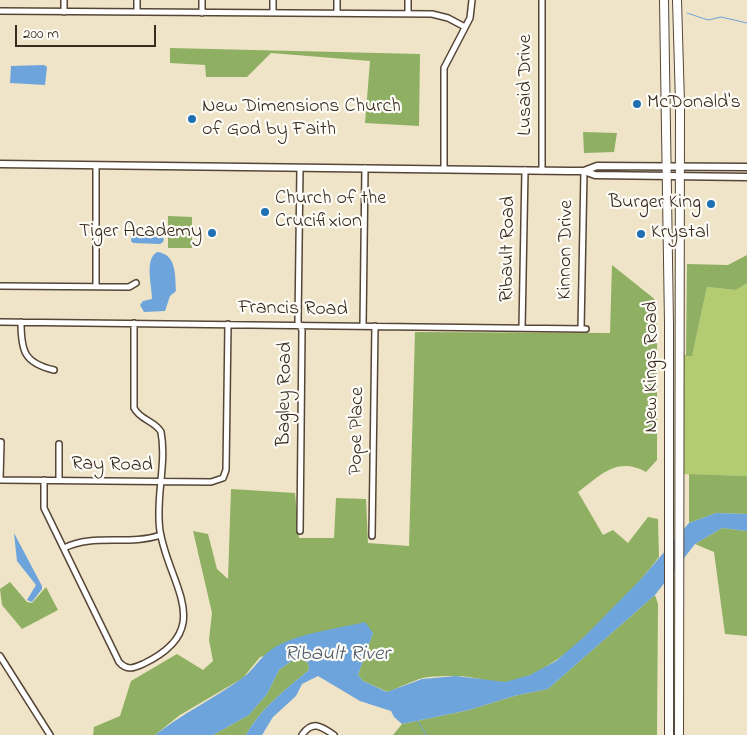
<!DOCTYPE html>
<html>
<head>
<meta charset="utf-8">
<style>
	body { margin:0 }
	#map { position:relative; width:747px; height:735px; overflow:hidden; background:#efe4c7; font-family:"Indie Flower",sans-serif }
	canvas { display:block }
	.scale { position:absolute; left:15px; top:25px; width:141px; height:22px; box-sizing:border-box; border:2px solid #3b2a1e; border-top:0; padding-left:6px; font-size:15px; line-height:18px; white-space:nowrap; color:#3b2a1e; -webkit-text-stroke:4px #fdfcf7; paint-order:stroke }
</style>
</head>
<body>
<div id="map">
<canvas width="747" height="735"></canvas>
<div class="scale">200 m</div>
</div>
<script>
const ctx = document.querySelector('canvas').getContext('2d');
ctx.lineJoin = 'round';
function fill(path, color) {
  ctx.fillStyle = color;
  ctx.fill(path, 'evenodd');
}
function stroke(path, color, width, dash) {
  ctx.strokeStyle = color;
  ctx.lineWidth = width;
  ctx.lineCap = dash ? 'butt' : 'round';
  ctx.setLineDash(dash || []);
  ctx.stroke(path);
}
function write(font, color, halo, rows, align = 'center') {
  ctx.font = font + ' "Indie Flower",sans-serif';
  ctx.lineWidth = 4.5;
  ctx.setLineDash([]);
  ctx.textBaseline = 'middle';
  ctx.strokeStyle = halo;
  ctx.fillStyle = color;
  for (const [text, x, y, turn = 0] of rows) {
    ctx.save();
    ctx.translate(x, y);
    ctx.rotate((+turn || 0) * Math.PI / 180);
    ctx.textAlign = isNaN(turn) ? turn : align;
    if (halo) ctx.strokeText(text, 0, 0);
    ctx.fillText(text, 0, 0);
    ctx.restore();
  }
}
fill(new Path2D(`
	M747,283V476L682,474V355H692L707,287L736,290Z`), '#b4cc71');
fill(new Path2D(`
	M170,48L420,54L419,126L365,123L370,61L271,53L247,77H206L205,65L170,63Z
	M583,132L617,133L614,152L584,153Z
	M168,216L192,217V248H168Z
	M747,255V283L736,290L707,287L692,356H686L687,264L728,265Z
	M612,265L657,301V460L646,472C617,456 601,475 578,492L603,535L613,530L628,543L648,517L658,519L659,557C628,597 559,676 506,682C491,683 473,676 457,676C447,676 433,676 423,678C411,681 399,688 388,692L363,681L358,675L373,633L260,657L243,678L180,715L155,735H93L94,727L120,716L131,681L177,654L203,670L213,661L209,640L212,613L193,531L208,534L217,569L228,579L231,489L295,493L299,538H334L336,498L366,499L368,543L409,546L415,332L610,333Z
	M689,474L747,476V514L716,513L689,523Z
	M722,528L747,531V636L725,634L714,552L695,544Z
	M10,582L27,602L32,603L46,587L58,610L22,629L2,605L0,589Z
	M655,595L658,604L657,735H393L402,724L469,710L514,696L548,689Z
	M297,657L308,663L309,670C286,689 260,709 246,735H213L249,715L267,694L279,670Z`), '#8fb063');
fill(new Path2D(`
	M44,65L47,67L45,85L10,83L11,66Z
	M132,233H156L164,239L163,242L160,244L133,243L131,241Z
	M157,252C177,254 175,276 176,291L170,296L165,311L144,312L140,305L143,301L152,299C152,285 144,260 157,252Z
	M716,513L747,514V531L722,528L695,544L655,595L548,689L514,696L469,710L402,724L394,717L391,711L360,701L318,676L302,684L296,696L273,717L262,735H246C260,709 286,689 309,670L308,663L297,657L279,670L267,694L249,715L213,735H155C182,714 213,699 241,679C255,670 260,655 277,646C303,632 337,629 365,622L373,633L358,675L363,681L387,692L422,679L456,676L505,682L530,675L556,661L585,636L642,578L689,523Z
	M14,533L42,586V589L32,602L27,600L36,585L17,561Z`), '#6ca4db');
stroke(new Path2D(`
	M687,13L708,20L721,17L747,23
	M418,721L426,735`), '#6ca4db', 1);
const minor = new Path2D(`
	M0,11L432,14L448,18L465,27
	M64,12V0
	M137,12V0
	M202,13V0
	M273,13V0
	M337,13V0
	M408,14V0
	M96,165V286
	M444,169V68L470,18L472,0
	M542,171V0
	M0,286L129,287L136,283
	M0,322L586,329
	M21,322C21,351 24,363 54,370
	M363,326L365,168
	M522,328L525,170
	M581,329L584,171
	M0,480L211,482L223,478L226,470L228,324
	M0,480L1,442
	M44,480V508L119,662C127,671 134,668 143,664C217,629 169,586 160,531C155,499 167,464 161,432C155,421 140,420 134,408V323
	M59,480V444
	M300,531L302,330L298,322L300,168
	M372,536L375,326
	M64,548C94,533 128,546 161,535
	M0,656L50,735
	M302,735C312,720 321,726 334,735`);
const major = new Path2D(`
	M0,164L570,171H584L597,166L747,167
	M584,171L595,175L747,177`);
const highway = new Path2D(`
	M664,0L669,324V735
	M677,0L680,103L679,735`);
stroke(minor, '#564637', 8);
stroke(major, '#564637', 9);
stroke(highway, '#564637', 10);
stroke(minor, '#fff', 5);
stroke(major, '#fff', 6);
stroke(highway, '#fff', 8);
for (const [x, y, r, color] of [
	[637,104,5,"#1f6fb2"],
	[192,119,5,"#1f6fb2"],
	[711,204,5,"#1f6fb2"],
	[265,212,5,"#1f6fb2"],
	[212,233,5,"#1f6fb2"],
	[641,234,5,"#1f6fb2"]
]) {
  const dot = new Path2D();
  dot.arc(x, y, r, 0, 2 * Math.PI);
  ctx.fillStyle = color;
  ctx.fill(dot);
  stroke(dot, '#fdfcf7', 2);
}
write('20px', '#3b2a1e', '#fdfcf7', [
	["Lusaid Drive",527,85,-90],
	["Ribault Road",509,249,-89],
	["Kinnon Drive",567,250,-89],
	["Francis Road",293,310,1],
	["New Kings Road",653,367,-90],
	["Bagley Road",286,394,-89],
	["Pope Place",358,431,-89],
	["Ray Road",112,466,1]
]);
write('20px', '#3b2a1e', '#fdfcf7', [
	["McDonald's",647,104],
	["New Dimensions Church",202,108],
	["of God by Faith",202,131],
	["Church of the",275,200],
	["Crucifixion",275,223],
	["Burger King",701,204,"right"],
	["Tiger Academy",202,233,"right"],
	["Krystal",651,234]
], 'left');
write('italic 21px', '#4f5b6a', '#fdfcf7', [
	["Ribault River",337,656]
]);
</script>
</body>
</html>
